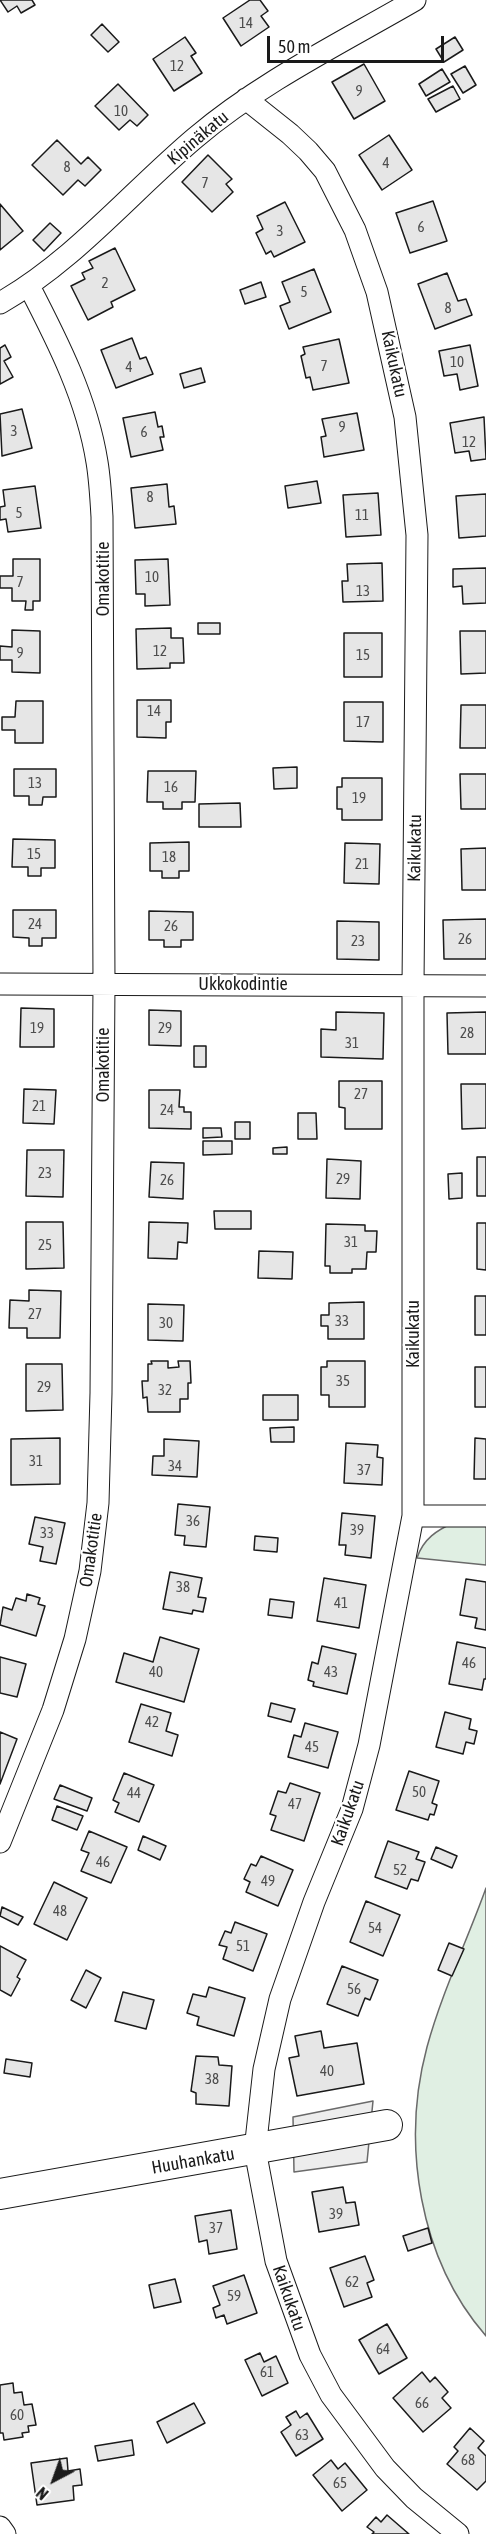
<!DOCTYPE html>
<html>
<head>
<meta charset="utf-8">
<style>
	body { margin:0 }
	#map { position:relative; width:486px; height:2534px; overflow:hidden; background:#fff; font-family:"Asap Condensed",sans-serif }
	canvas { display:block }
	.north { position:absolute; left:24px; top:2450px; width:60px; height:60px; -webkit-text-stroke:4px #fff; paint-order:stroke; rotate:221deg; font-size:16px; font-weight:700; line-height:24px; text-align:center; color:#1a1a1a }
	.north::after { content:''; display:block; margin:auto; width:21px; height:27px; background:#1a1a1a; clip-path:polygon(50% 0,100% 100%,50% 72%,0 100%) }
	.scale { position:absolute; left:267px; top:36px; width:177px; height:27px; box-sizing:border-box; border:3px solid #1a1a1a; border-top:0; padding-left:8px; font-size:18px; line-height:21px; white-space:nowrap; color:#1a1a1a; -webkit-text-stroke:4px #fff; paint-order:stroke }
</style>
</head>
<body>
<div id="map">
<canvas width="486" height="2534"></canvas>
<div class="north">N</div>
<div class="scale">50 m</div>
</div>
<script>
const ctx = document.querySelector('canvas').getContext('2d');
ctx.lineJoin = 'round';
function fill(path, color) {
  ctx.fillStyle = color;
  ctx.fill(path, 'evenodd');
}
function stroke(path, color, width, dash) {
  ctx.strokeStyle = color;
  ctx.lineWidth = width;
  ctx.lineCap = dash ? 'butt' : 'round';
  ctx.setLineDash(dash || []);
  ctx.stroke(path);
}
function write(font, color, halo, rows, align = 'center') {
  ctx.font = font + ' "Asap Condensed",sans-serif';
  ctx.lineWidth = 4.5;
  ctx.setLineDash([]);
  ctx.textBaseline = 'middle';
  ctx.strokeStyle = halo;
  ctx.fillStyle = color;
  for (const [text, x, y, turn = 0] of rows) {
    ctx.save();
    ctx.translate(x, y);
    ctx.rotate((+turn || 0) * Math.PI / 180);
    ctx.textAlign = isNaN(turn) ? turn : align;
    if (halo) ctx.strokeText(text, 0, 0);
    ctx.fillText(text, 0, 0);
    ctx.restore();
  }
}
const green = new Path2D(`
	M455,1522L486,1524V1565L417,1558C423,1539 437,1530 455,1522Z
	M486,1888V2336C419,2259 401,2144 427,2047C442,1992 467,1941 486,1888Z`);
fill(green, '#e0efe3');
stroke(green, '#6a6a6a', 1.5);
const parking = new Path2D(`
	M373,2101L367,2162L294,2172L293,2117Z`);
fill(parking, '#ededed');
stroke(parking, '#6a6a6a', 1.5);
const building = new Path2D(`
	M0,0H32L35,5L21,13L17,6L8,12Z
	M250,0H260L268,11L261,16L269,27L241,46L223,18Z
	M102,24L119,42L108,52L91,35Z
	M185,37L196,53L191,56L202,73L174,91L153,59Z
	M455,37L463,50L444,62L436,49Z
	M364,64L385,101L354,119L332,82Z
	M465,66L476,85L463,93L451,74Z
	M442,69L450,82L426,96L419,84Z
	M118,84L148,115L137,126L130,120L119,130L95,106Z
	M453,86L460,99L436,112L428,99Z
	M389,135L412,170L382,190L359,155Z
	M57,140L81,164L88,157L101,170L85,186L78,180L63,195L32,165Z
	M208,155L232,179L226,184L233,192L212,212L182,182Z
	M433,201L447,241L410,253L396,213Z
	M285,202L305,242L274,257L271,251L266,254L256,233L263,229L257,216Z
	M0,204L23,231L0,250Z
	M50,223L61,233L44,251L33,240Z
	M115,248L135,290L111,302L113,307L88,320L71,286L85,279L82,273L93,268L89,261Z
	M314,269L331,312L289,329L280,306L290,302L282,282Z
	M447,273L458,301L466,299L472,315L435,329L418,284Z
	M261,282L266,297L245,304L240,290Z
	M132,338L140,359L146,357L153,374L116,388L101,350Z
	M339,339L349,383L313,390L310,377L306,378L301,356L305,354L303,347Z
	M5,345L11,357L4,361L13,377L0,384V348Z
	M470,345L478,386L460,390L457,374L444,376L439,351Z
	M201,368L205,382L184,388L180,374Z
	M22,409L32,448L2,456L0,414Z
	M155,412L158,427L162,426L164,437H160L163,450L131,457L123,418Z
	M357,413L364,450L324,457L321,437L326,436L322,419Z
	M484,417L486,459L471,461L469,451L455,453L450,423Z
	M317,481L321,503L288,508L285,486Z
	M167,484L169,507L174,506L176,524L135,528L131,488Z
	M35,486L41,528L8,532L6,519L0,520V507L5,506L3,490Z
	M378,493L381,535L346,537L343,495Z
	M486,494V536L459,538L456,496Z
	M13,559H40V601H33V610H25L26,601H12V588H0V576H13Z
	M168,559L170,605L145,606V594H136L135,560Z
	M382,563L383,601L343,602L342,581H348L347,564Z
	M486,568V603L463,604L462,586L453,587V569Z
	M198,623H220V634H198Z
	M171,628V638H183L184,663H170V668L137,669L136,629Z
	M12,630L40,631V673L12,672V660H0V646L12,647Z
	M460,631H486V673L461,674Z
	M344,633H382V677H344Z
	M137,700H171V722H166V738L137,737Z
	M16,701H43V743H15V730H2V717H15Z
	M344,702H383V742L344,741Z
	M461,705H486V748H460Z
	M297,767V788L274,789L273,768Z
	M14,769H56V797H43L42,805H29V796H14Z
	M148,771H196L195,802H182V809H163V802H147Z
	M460,774H486V809H461Z
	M342,778H382V820H342V809H337V787H342Z
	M240,803L241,827H199V804Z
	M13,839L55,840V868H41V876H28V867H12Z
	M189,842V871H179V878H162V871H150V843Z
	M345,843L380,844L379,884L344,883Z
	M486,848V890H462L461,849Z
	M13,910H56V938H42V946H29V938L13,937Z
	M149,911L193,912V940H181V947H164V940H149Z
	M486,919V959H444L443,920Z
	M337,921L379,922V960L337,959Z
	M21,1008L54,1009V1047H20Z
	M149,1010L181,1011V1046L149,1045Z
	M336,1012L384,1013L383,1059L321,1057V1029L336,1030Z
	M486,1012V1054H448L447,1013Z
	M194,1046H206V1067H194Z
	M339,1081H382V1129H345V1108L339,1107Z
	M461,1084H486V1128L462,1129Z
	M24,1089L56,1090L54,1124L23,1123Z
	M149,1090H180L179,1107H184V1112H191V1129L149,1128Z
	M298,1113H316L317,1139H298Z
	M235,1122H250V1139H235Z
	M203,1128H221L222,1137L203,1138Z
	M203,1141H232V1154L203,1155Z
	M287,1147V1154H273V1148Z
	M27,1150H64L63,1197L26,1196Z
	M477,1157H486V1196H477Z
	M327,1159L361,1161L360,1199L326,1198Z
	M151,1162L184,1163L183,1199L149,1197Z
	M462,1173V1198L449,1199L448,1174Z
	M214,1211H251V1229H215Z
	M26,1222H63L64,1268L26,1269Z
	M149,1222L188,1223L187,1243L178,1242L177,1259L148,1258Z
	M477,1223H486V1270L477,1269Z
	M326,1224L365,1225V1231H377L376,1252H367L366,1269H352V1273H330V1266H325Z
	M259,1251L293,1252L292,1279L258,1278Z
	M29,1290L61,1291L60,1338H27V1328H9L10,1300L29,1301Z
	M475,1296H486V1335H475Z
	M364,1302V1339H328V1326H321V1315H329V1303Z
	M148,1304L184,1305L183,1341L148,1340Z
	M151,1361H168V1368L179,1367L178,1361H190L191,1383H188V1399H180V1412H148L147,1397L143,1398L142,1381H148V1364H152Z
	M327,1361H365V1407H329V1395H321V1367H327Z
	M26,1364H62L63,1410L26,1411Z
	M475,1367H486V1407H475Z
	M263,1395H298V1420H263Z
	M294,1427V1442H271L270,1428Z
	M60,1438V1484L11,1485V1439Z
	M475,1438L486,1439V1479H474Z
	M164,1439L199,1441L197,1477L152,1475L153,1456H164Z
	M346,1443L378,1445L377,1457L383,1458L382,1485L344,1483Z
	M178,1504L210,1507L206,1547L184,1545L185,1536L175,1535Z
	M342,1513L375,1516L371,1558L345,1555L346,1545H339Z
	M35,1517L65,1523L56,1564L40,1561L43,1547L29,1544Z
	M255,1536L278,1538L277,1552L254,1550Z
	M170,1572L202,1578L198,1597L206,1598L203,1612L193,1610L192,1614L163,1609Z
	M324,1578L366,1585L359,1628L317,1621Z
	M466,1579L486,1582V1630L475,1628L477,1618L460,1615Z
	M27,1594L40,1598L38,1604L45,1606L36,1636L0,1625L3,1607L12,1610L16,1598L26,1601Z
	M270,1599L294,1602L292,1618L268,1615Z
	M160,1637L199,1649L184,1702L116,1682L124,1653L153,1662Z
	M457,1642L486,1648V1679H484L482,1690L449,1684Z
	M322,1646L356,1654L347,1694L313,1686L314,1682L308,1680L312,1662L318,1664Z
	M0,1657L26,1664L17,1697L0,1693Z
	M271,1703L295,1709L291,1722L268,1716Z
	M141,1704L171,1713L166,1731L178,1735L172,1756L129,1742Z
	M445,1712L471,1719L469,1729L477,1731L474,1744L466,1742L463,1754L436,1747Z
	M305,1723L338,1732L328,1768L288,1757L294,1735L301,1737Z
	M0,1732L17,1739L0,1784Z
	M409,1771L439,1781L432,1803L437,1805L434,1815L430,1814L428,1820L396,1810Z
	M124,1773L154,1785L139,1822L115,1812L119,1803L113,1800Z
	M290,1783L320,1793L304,1841L271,1830L276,1816L270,1814L278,1791L286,1793Z
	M60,1785L92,1798L87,1811L54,1799Z
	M57,1806L83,1816L77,1830L52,1820Z
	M89,1831L127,1847L111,1883L81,1871L89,1853L81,1850Z
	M143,1836L166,1846L160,1860L138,1850Z
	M388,1841L419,1852L416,1859L425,1862L418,1881L411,1879L407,1889L375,1877Z
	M436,1847L457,1856L452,1868L431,1859Z
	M261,1856L293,1870L278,1906L246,1892L250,1882L244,1879L251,1864L256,1866Z
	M54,1882L87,1898L67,1940L34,1924Z
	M366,1901L400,1915L383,1956L350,1942Z
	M2,1907L23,1917L18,1925L0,1916Z
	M235,1922L267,1934L253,1971L223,1959L227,1947L219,1945L225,1931L231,1933Z
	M449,1943L464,1949L452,1976L438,1970Z
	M0,1946L26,1960L17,1977L20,1979L11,1996L0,1990Z
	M342,1966L378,1980L370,2000L365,1998L358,2016L327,2004Z
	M86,1970L101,1978L86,2008L71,2000Z
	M209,1987L245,1998L234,2036L197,2025L199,2017L187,2013L193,1994L206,1997Z
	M123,1992L154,2000L146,2029L115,2021Z
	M321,2031L324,2048L357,2043L364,2084L297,2096L289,2058L299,2056L295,2036Z
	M196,2056L218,2057L219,2065L232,2066L229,2106L196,2104V2093L191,2091Z
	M6,2059L32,2063L30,2077L4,2073Z
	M343,2187L346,2203L355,2202L359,2225L319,2232L312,2192Z
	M231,2210L237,2249L209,2254L207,2240L199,2242L195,2216Z
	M428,2228L432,2243L408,2251L403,2236Z
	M365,2256L374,2280L367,2283L372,2297L344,2307L330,2268Z
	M244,2275L257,2313L227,2324L224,2315L216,2318L213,2308L220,2305L213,2286Z
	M175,2279L181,2302L154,2308L149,2285Z
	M387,2324L407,2358L379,2374L359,2340Z
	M260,2353L264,2362L276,2356L288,2383L262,2396L245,2360Z
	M422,2372L430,2382L435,2377L448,2392L442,2398L451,2408L423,2432L393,2398Z
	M13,2383L14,2393L22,2392L24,2405L32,2404L36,2425L28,2426L29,2432L22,2433L23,2437L4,2440L3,2433H0V2385Z
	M194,2403L205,2423L167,2443L157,2422Z
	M296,2411L300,2418L307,2413L323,2439L296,2456L281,2432L291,2425L286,2417Z
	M470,2428L484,2441L478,2448L486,2456V2481L477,2490L447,2464L458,2451L454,2447Z
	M132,2440L134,2455L98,2461L95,2446Z
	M67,2458L68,2471L80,2469L82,2485L73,2486L74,2500L37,2505L31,2463Z
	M331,2460L338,2469L345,2463L367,2490L342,2511L313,2475Z
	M387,2515L409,2534H372L374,2532L367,2527L376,2517L381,2522Z`);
fill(building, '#e6e6e6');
stroke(building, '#1a1a1a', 1.5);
const street = new Path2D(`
	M246,99L290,134L308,151L325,171L355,230L377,292L405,417L417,535L413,985V1516L369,1745L352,1809L314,1902L280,1999L264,2069L255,2150L276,2261L310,2355L331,2395L385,2468L414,2498L458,2534
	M0,303C74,261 130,193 195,138C261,82 341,43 415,0
	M0,984L486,986
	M413,1516H486
	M0,1842L53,1710L75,1639L90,1571L98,1503L101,1393L104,984L102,517C101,499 100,480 97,462C87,399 58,342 29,286
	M0,2527L5,2534`);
const secondary = new Path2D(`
	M0,2194L387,2125`);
stroke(street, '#1a1a1a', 23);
stroke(secondary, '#1a1a1a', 32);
stroke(street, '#fff', 21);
stroke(secondary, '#fff', 30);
write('15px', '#4d4d4d', null, [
	["14",246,23],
	["12",177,66],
	["9",359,91],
	["10",121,111],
	["4",386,163],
	["8",67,167],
	["7",205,183],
	["6",421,227],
	["3",280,231],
	["2",105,283],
	["5",304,292],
	["8",448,308],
	["10",457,362],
	["7",324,366],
	["4",129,367],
	["9",342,427],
	["3",14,431],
	["6",144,432],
	["12",469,442],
	["8",150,497],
	["5",19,513],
	["11",362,515],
	["10",152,577],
	["7",20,582],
	["13",363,591],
	["12",160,651],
	["9",20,653],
	["15",363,655],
	["14",154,711],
	["17",363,722],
	["13",35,783],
	["16",171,787],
	["19",359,798],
	["15",34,854],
	["18",169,857],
	["21",362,864],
	["24",35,924],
	["26",171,926],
	["26",465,939],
	["23",358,941],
	["19",37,1028],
	["29",165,1028],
	["28",467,1033],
	["31",352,1043],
	["27",361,1094],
	["21",39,1106],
	["24",167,1110],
	["23",45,1173],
	["29",343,1179],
	["26",167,1180],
	["31",351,1242],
	["25",45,1245],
	["27",35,1314],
	["33",342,1321],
	["30",166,1323],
	["35",343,1381],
	["29",44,1387],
	["32",165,1390],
	["31",36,1461],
	["34",175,1466],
	["37",364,1470],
	["36",193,1521],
	["39",357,1530],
	["33",47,1533],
	["38",183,1587],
	["41",341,1603],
	["46",469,1663],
	["40",156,1672],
	["43",331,1672],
	["42",152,1722],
	["45",312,1747],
	["50",419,1792],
	["44",134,1793],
	["47",295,1804],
	["46",103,1862],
	["52",400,1870],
	["49",268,1881],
	["48",60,1911],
	["54",375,1928],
	["51",243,1946],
	["56",354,1989],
	["40",327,2071],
	["38",212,2079],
	["39",336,2214],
	["37",216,2228],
	["62",352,2282],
	["59",234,2296],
	["64",383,2349],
	["61",267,2372],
	["66",422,2403],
	["60",17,2415],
	["63",302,2435],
	["68",468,2460],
	["65",340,2483]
]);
write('18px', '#1a1a1a', '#fff', [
	["Kipinäkatu",198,138,-40],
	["Kaikukatu",394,364,78],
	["Omakotitie",103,579,-90],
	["Kaikukatu",415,848,-89],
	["Ukkokodintie",243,984],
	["Omakotitie",103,1065,-90],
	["Kaikukatu",413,1334,-90],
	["Omakotitie",91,1550,-82],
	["Kaikukatu",348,1813,-71],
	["Huuhankatu",193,2161,-10],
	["Kaikukatu",289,2298,71]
]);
</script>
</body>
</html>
